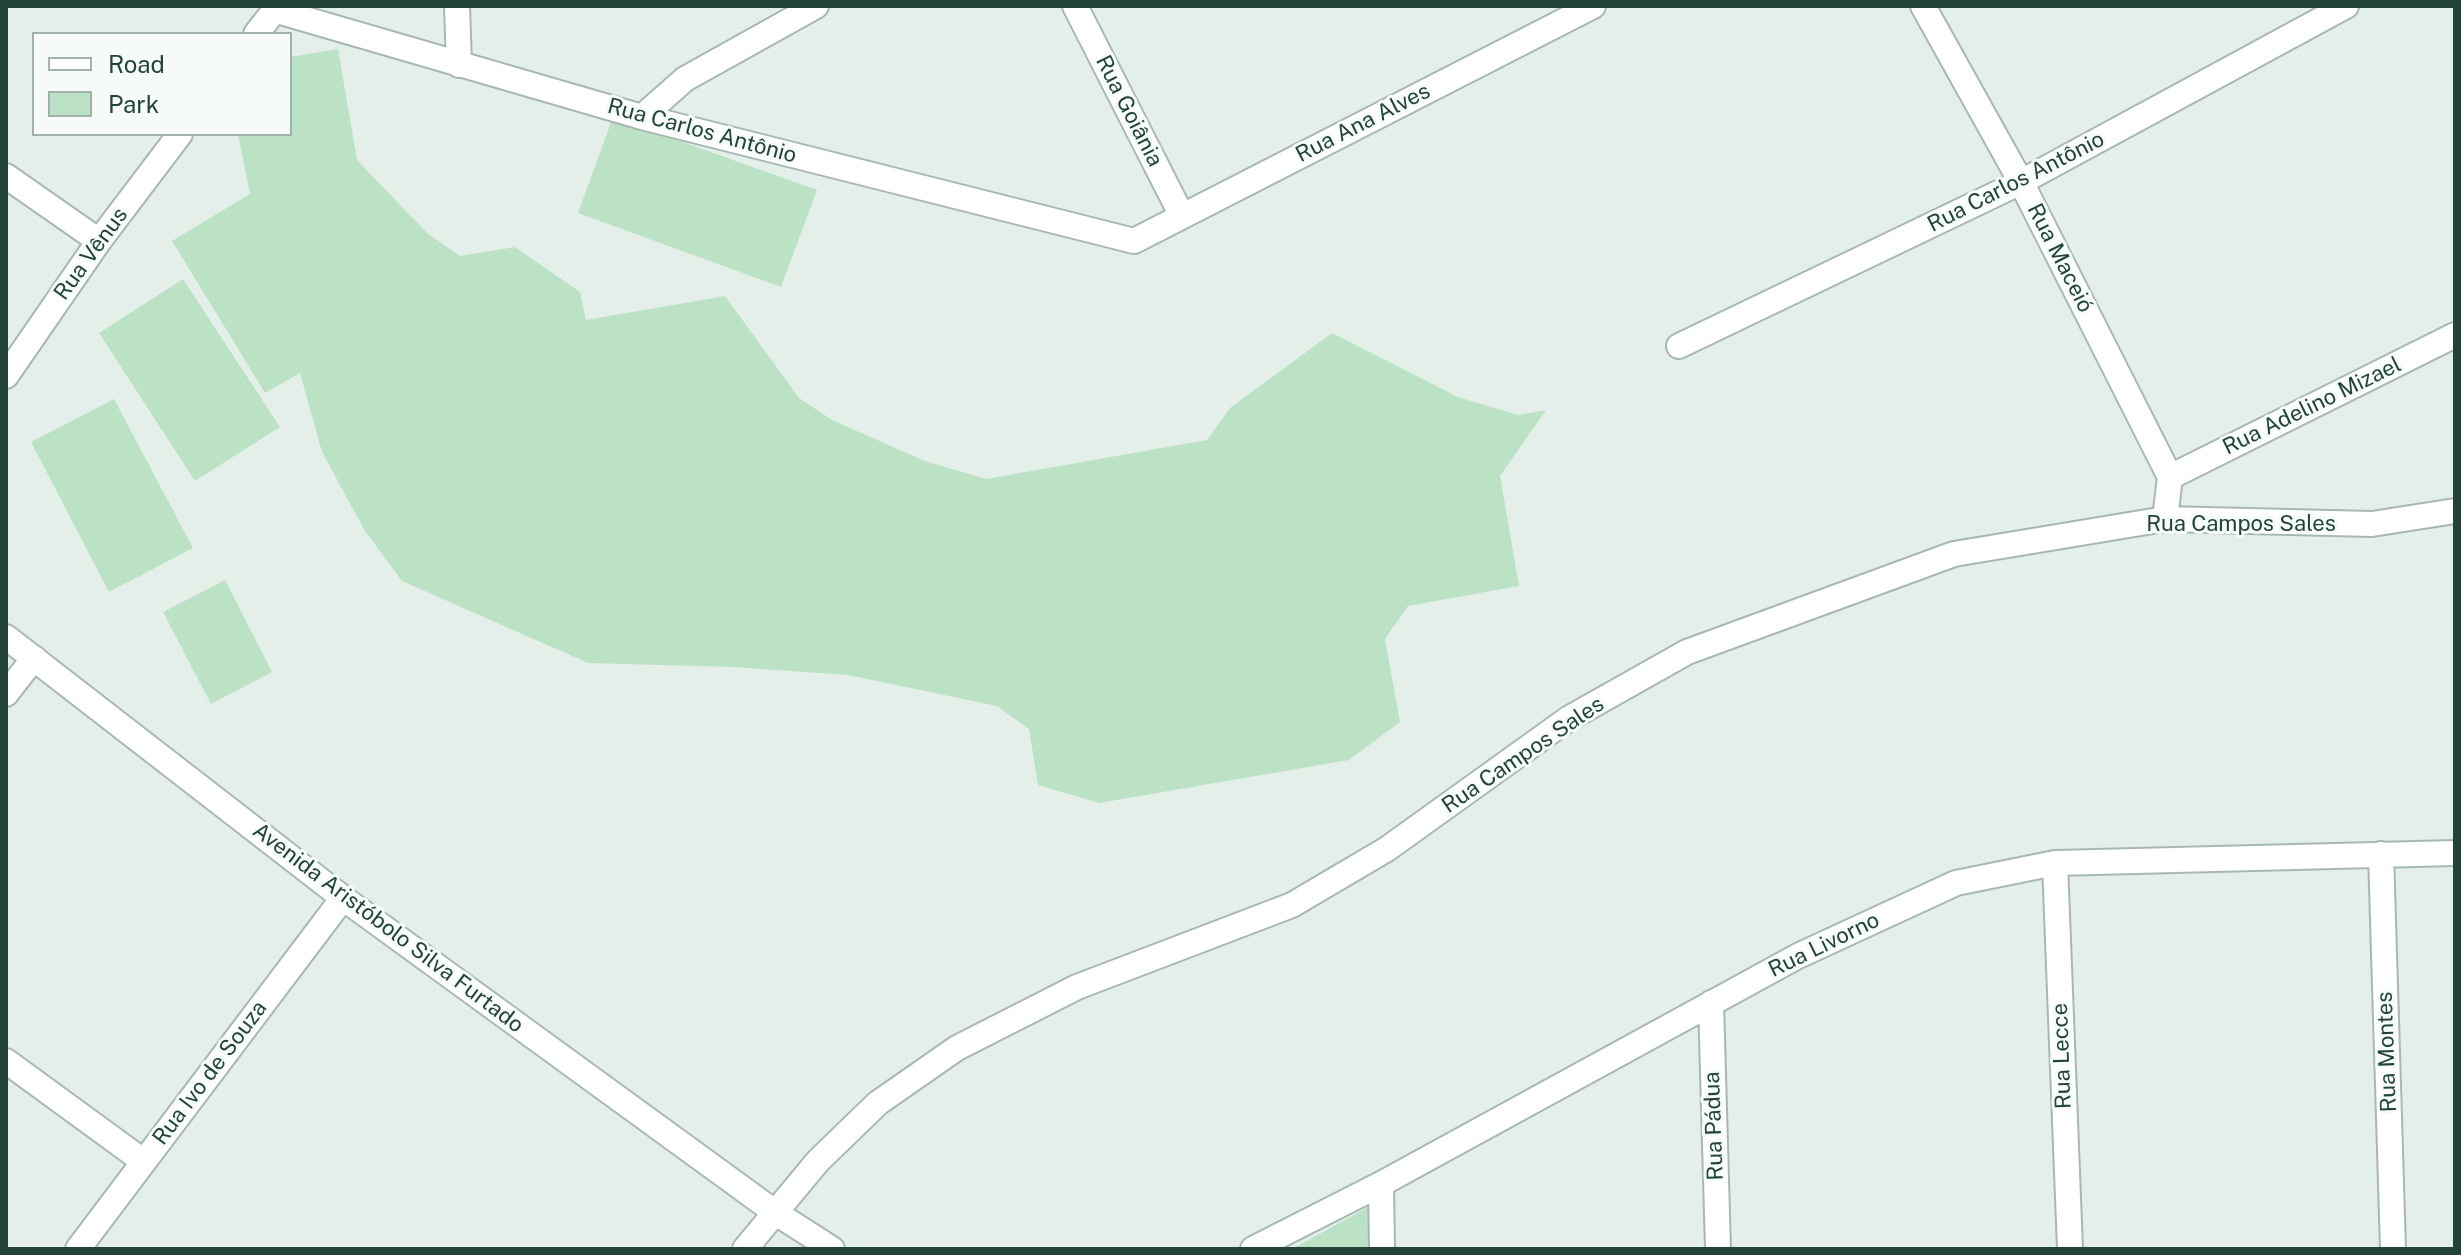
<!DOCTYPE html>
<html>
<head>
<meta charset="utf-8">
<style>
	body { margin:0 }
	#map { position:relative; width:2461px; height:1255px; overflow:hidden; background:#e5efea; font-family:"Public Sans",sans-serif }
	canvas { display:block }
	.frame { position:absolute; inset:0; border:8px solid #22433a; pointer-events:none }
	.legend { position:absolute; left:32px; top:32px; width:260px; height:104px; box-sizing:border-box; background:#f6fbf8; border:2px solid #a1b1ac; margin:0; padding:10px 14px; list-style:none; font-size:24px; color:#22433a }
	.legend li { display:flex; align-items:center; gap:16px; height:40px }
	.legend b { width:40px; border:2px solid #a1b1ac }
</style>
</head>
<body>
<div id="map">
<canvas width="2461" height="1255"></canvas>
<div class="frame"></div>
<ul class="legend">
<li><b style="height:10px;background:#fff"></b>Road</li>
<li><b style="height:22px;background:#bce2c6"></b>Park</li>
</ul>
</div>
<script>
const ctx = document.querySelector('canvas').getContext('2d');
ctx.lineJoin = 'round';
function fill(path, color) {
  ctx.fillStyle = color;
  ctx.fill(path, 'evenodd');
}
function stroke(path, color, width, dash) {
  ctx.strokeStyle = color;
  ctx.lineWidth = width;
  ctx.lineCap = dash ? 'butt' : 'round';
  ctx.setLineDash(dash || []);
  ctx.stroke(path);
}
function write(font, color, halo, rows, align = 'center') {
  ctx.font = font + ' "Public Sans",sans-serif';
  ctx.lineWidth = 6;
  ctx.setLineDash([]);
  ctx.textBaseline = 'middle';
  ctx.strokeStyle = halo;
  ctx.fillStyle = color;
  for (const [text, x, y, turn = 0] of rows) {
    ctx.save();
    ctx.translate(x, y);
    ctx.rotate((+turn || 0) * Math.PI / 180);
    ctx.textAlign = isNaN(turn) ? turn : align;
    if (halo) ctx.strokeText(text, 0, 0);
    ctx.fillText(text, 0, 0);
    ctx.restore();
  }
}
fill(new Path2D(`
	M338,49L357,160L427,233L460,256L515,247L580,292L586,320L725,296L799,398L832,420L925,461L986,479L1207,440L1230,408L1332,333L1458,397L1518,415L1546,410L1500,476L1519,586L1408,606L1385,639L1400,722L1349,760L1099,803L1038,785L1029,729L997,706L848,675L732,667L588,663L402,581L365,531L322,452L300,373L265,393L172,241L250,194L238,134H290V57Z
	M613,117L817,190L781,287L578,213Z
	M183,279L280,427L195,481L99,333Z
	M114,399L193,548L109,592L31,442Z
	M225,580L272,672L211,704L163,612Z
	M1368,1207L1369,1249H1292Z`), '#bce2c6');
const minor = new Path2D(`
	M457,6L459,65
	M1075,6L1182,216
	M274,10L642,117L1134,241L1593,6
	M256,34L278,6
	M642,117L685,79L816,6
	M6,176L99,241
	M1679,346L2021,182L2346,6
	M6,376L99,241L180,134
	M2170,477L2455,335
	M6,694L34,658
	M2381,854L2393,1249
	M2055,863L2070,1249
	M1711,1003L1718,1249
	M6,1061L143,1161
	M1381,1184L1382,1249
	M776,1213L832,1249
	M78,1249L343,898
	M1253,1249L1381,1184L1798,956L1956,883L2055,863L2455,853`);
const tertiary = new Path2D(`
	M1923,6L2021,182L2170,477L2165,519
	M6,637L343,898L776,1213
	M745,1249L818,1161L878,1103L957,1048L1077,987L1292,905L1387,849L1568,719L1687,652L1954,554L2165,519L2372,524L2455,511`);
stroke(minor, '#a7b8b2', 28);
stroke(tertiary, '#a7b8b2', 28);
stroke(minor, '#fff', 24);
stroke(tertiary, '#fff', 24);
write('22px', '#22433a', '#f6fbf8', [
	["Rua Goiânia",1129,111,63],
	["Rua Ana Alves",1363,123,-27],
	["Rua Carlos Antônio",702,131,15],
	["Rua Carlos Antônio",2016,182,-27],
	["Rua Vênus",91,254,-54],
	["Rua Maceió",2060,258,63],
	["Rua Adelino Mizael",2312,406,-26],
	["Rua Campos Sales",2241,524],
	["Rua Campos Sales",1523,755,-34],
	["Avenida Aristóbolo Silva Furtado",388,928,37],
	["Rua Livorno",1824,945,-26],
	["Rua Montes",2387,1052,-92],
	["Rua Lecce",2062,1056,-92],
	["Rua Ivo de Souza",210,1073,-53],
	["Rua Pádua",1714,1126,-92]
]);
</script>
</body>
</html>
